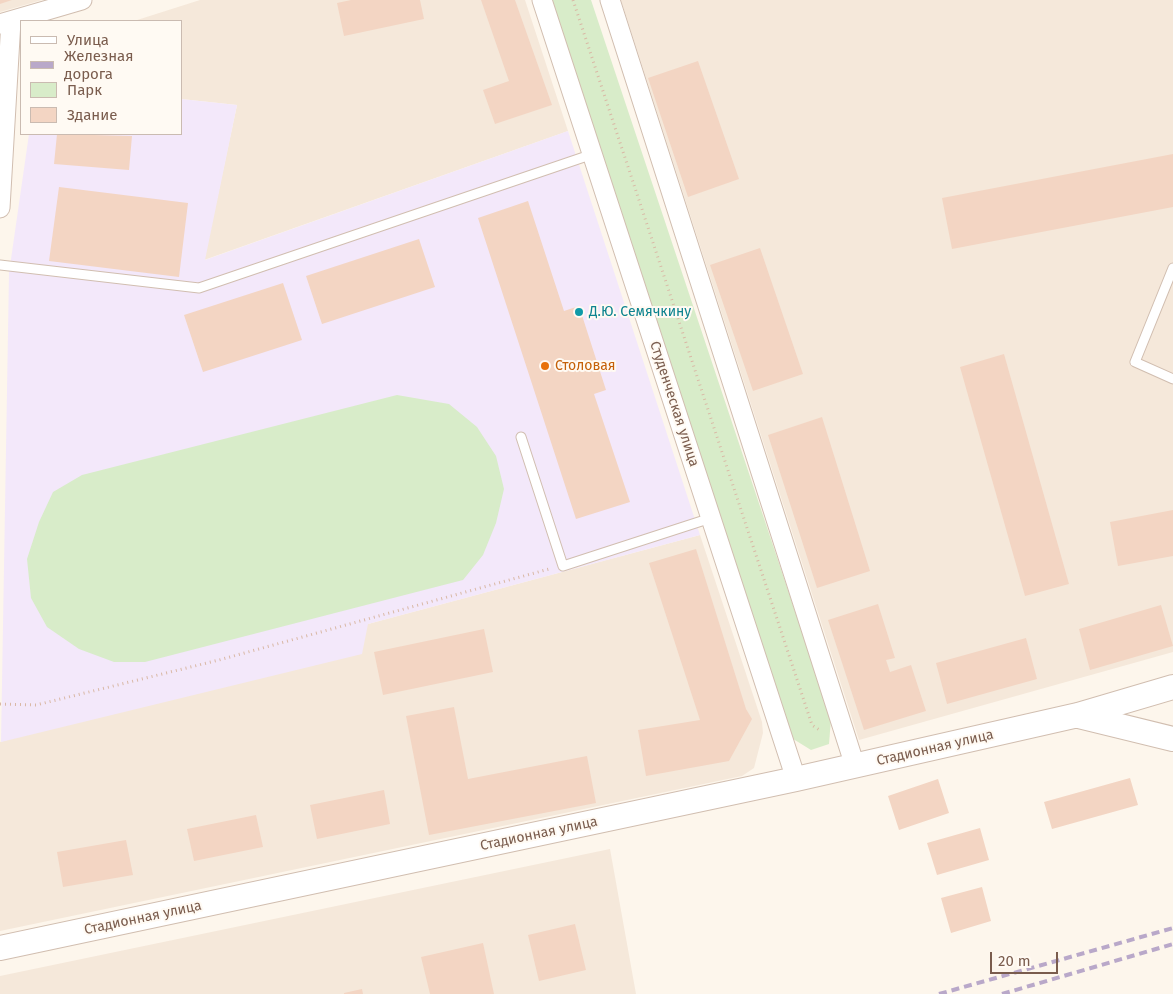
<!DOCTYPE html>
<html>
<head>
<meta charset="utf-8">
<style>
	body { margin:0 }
	#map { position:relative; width:1173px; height:994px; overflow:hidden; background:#fdf6ec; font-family:"Fira Sans",sans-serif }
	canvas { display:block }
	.legend { position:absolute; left:20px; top:20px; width:162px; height:115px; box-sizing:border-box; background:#fffaf3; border:1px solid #cabbb1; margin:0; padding:6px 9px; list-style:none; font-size:15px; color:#7a5c4d }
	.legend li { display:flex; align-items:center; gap:10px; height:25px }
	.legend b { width:25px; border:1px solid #cabbb1 }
	.scale { position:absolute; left:990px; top:952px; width:68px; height:22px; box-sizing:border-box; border:2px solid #7a5c4d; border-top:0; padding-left:6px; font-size:15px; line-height:18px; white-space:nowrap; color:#7a5c4d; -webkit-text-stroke:4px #fffaf3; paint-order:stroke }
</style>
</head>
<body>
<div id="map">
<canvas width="1173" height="994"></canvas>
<ul class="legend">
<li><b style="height:6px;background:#fff"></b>Улица</li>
<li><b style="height:6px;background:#b9a8c9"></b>Железная дорога</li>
<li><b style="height:14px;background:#d8ecc9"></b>Парк</li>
<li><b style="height:14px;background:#f3d5c3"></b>Здание</li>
</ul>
<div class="scale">20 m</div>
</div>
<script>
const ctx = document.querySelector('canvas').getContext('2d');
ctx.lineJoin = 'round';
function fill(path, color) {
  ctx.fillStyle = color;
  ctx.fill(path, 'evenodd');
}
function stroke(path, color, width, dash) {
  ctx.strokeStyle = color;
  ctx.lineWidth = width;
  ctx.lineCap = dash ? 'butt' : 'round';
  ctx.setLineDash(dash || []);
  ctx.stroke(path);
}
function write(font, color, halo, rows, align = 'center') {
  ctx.font = font + ' "Fira Sans",sans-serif';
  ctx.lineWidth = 4;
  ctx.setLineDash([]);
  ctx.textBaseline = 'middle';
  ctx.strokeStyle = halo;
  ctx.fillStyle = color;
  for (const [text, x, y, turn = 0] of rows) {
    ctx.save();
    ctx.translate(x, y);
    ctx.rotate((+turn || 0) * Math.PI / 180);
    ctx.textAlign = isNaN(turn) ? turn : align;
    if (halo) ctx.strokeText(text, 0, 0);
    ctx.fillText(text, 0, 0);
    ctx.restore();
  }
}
fill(new Path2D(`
	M0,0H42L0,12Z
	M200,0H525L568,131L204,260L237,105L181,99V21H134Z
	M621,0H1173V652L859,740Z
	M700,535L762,722L763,733L754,768L742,776L0,931V742L368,624Z
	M610,849L636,994H0V976Z`), '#f5e8da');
fill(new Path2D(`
	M181,99L237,105L205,260L568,131L700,535L368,624L362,654L1,742L9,273L29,134H181Z`), '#f3e8fa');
fill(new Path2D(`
	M549,0H591L831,719L829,744L811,750L790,737Z
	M397,395L449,404L477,427L496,456L504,489L496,523L483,555L463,580L145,662H114L79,649L47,627L31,598L27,559L39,522L53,492L82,475Z`), '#d8ecc9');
fill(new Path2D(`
	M0,0H12L0,4Z
	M351,0H420L424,19L344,36L337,3Z
	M481,0H515L552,105L495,124L483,90L509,81Z
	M698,61L739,179L688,197L648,78Z
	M57,134L132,136L129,170L54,164Z
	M1173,154V207L952,249L942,198Z
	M59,187L188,203L179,277L49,261Z
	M528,201L564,311L579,306L606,390L594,394L630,502L576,519L478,218Z
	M419,239L435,287L322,324L306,276Z
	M760,248L803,374L753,391L710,265Z
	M283,283L302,340L203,372L184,315Z
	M1004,354L1069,584L1025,596L960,367Z
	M822,417L870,571L817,588L768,435Z
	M1173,510V556L1118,566L1110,522Z
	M696,549L746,709L752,719L729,761L646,776L638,730L700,720L649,563Z
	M878,604L895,658L886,660L890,672L911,665L926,711L864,730L828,620Z
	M1161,605L1173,646L1090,670L1079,629Z
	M484,629L493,672L383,695L374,652Z
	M1026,638L1037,679L947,704L936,663Z
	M454,707L468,779L587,756L596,803L429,835L406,716Z
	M1130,778L1138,805L1052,829L1044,802Z
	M938,779L949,813L899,830L888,796Z
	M384,790L390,824L317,839L310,805Z
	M256,815L263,847L194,861L187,829Z
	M980,828L989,860L937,875L927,843Z
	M126,840L133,875L63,887L57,852Z
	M982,887L991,921L951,933L941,898Z
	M575,924L586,970L539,981L528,935Z
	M483,943L494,994H430L421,957Z
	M362,989L363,994H344V993Z`), '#f3d5c3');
const service = new Path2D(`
	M0,265L199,288L593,154
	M1173,268L1135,362L1173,379
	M521,437L563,566L711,518`);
const minor = new Path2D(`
	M542,0L796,779
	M610,0L855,766
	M0,24L82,0
	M0,208L11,21`);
const tertiary = new Path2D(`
	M1079,716L1173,739
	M0,948L796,779L1078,715L1173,687`);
stroke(service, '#d1beb0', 11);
stroke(minor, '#d1beb0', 21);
stroke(tertiary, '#d1beb0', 26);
stroke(new Path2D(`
	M573,0L812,725L821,731
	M0,704L36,705L219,660L549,569`), '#d9b8a5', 3, [1, 4]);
stroke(service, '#fff', 9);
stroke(minor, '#fff', 19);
stroke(tertiary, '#fff', 24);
stroke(new Path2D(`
	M939,994L1173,928
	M1002,994L1173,944`), '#b9a8c9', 4, [8, 5]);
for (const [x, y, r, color] of [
	[579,312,5,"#0f9aa8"],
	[545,366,5,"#e8710a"]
]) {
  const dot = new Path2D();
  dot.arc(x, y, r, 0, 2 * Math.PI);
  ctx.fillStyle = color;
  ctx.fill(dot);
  stroke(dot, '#fffaf3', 2);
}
write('14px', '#0d838f', '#fffaf3', [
	["Д.Ю. Семячкину",589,312]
], 'left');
write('14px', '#c56008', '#fffaf3', [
	["Столовая",555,366]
], 'left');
write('14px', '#7a5c4d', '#fffaf3', [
	["Студенческая улица",674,404,72],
	["Стадионная улица",935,748,-13],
	["Стадионная улица",539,834,-12],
	["Стадионная улица",143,918,-12]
]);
</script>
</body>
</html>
